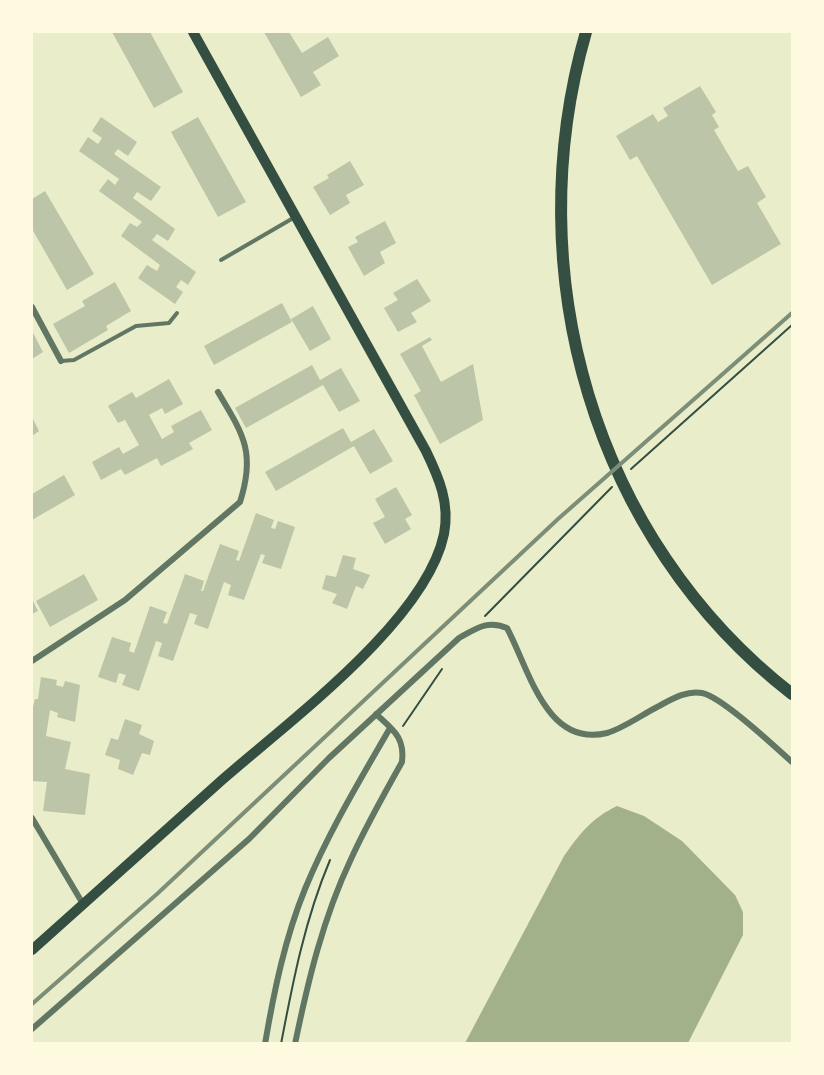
<!DOCTYPE html>
<html>
<head>
<meta charset="utf-8">
<style>
	body { margin:0 }
	#map { position:relative; width:824px; height:1075px; overflow:hidden; background:#e9edc9; font-family:"Public Sans",sans-serif }
	canvas { display:block }
	.frame { position:absolute; inset:0; border:33px solid #fefae0; pointer-events:none }
</style>
</head>
<body>
<div id="map">
<canvas width="824" height="1075"></canvas>
<div class="frame"></div>
</div>
<script>
const ctx = document.querySelector('canvas').getContext('2d');
ctx.lineJoin = 'round';
function fill(path, color) {
  ctx.fillStyle = color;
  ctx.fill(path, 'evenodd');
}
function stroke(path, color, width, dash) {
  ctx.strokeStyle = color;
  ctx.lineWidth = width;
  ctx.lineCap = dash ? 'butt' : 'round';
  ctx.setLineDash(dash || []);
  ctx.stroke(path);
}
fill(new Path2D(`
	M617,806L644,816L682,841L735,895L743,912V935L688,1043H465L564,856C580,833 592,818 617,806Z`), '#a3b18a');
fill(new Path2D(`
	M112,32H150L183,92L154,108Z
	M264,32H289L302,53L328,37L339,56L313,72L321,85L301,97Z
	M700,86L716,112L712,115L719,127L714,130L738,171L748,166L766,197L757,203L781,244L712,285L637,156L630,160L616,136L653,114L658,122L668,116L663,108Z
	M101,117L137,142L128,156L118,149L114,154L161,187L151,201L137,192L133,198L175,229L168,241L157,234L152,240L196,272L188,285L181,280L176,287L183,292L175,304L138,278L147,265L157,271L160,265L121,236L130,223L137,227L142,222L99,191L108,179L115,185L119,179L79,151L88,137L98,144L102,138L92,131Z
	M198,117L246,202L218,217L171,132Z
	M350,161L364,185L346,195L350,203L330,215L313,187L329,178L327,175Z
	M45,191L94,274L67,290L32,229V199Z
	M385,221L396,243L380,252L385,263L364,276L348,247L358,242L355,237Z
	M417,279L431,301L411,313L417,322L398,332L384,308L398,300L393,293Z
	M115,282L131,311L106,326L108,330L69,353L53,324L85,306L82,301Z
	M282,303L292,322L214,365L204,346Z
	M313,306L331,339L310,351L291,319Z
	M32,331L43,352L32,359Z
	M430,337L432,340L422,346L441,382L473,364L483,420L440,444L414,395L421,391L400,354Z
	M312,365L320,380L341,368L360,401L339,412L323,385L246,428L235,408Z
	M169,379L183,404L165,414L162,408L149,415L162,439L174,432L171,426L201,410L212,430L189,443L193,449L161,466L157,458L125,475L121,469L101,480L92,462L119,447L123,454L139,445L125,420L118,423L108,406L132,392L136,398Z
	M32,417L39,431L32,436Z
	M343,428L351,442L374,429L393,461L370,474L354,446L276,491L265,472Z
	M64,475L75,495L32,520V494Z
	M396,487L412,515L405,519L411,529L385,544L373,523L385,517L375,499Z
	M256,513L274,520L271,528L275,529L278,521L295,527L281,569L262,563L265,555L261,554L244,600L228,595L231,585L224,582L208,629L194,624L197,615L190,613L173,661L158,656L162,643L156,641L139,691L122,685L126,675L119,673L116,683L98,677L112,637L131,643L129,651L134,653L150,606L167,612L163,623L167,624L185,574L204,581L201,591H203L220,544L239,551L236,560L239,561Z
	M343,555L356,558L353,569L370,575L363,589L356,586L347,609L332,603L337,594L322,589L326,575L336,577Z
	M84,574L98,600L50,627L36,601Z
	M32,599L38,611L32,614Z
	M41,677L57,680L56,685L63,687L65,681L80,685L75,722L57,717L58,713L50,710L46,736L71,742L65,769L90,774L85,815L43,811L47,782L32,781V711L35,699H38Z
	M125,719L142,725L139,734L154,741L150,755L142,753L133,775L118,769L120,760L105,755L111,738L118,740Z`), '#bcc5a7');
stroke(new Path2D(`
	M631,469L792,325
	M485,616L612,487
	M403,726L442,669
	M281,1044C293,981 305,919 330,860`), '#344e41', 2);
stroke(new Path2D(`
	M221,260L295,217
	M61,361L74,360L136,326L169,323L177,313`), '#617663', 4);
stroke(new Path2D(`
	M32,307L61,361
	M32,661L125,600L240,502C256,452 243,434 218,392
	M32,818L83,904
	M32,1029L249,839L329,758L459,638C477,628 487,620 507,628C529,669 546,748 607,733C624,728 643,714 659,706C672,699 687,690 702,693C722,697 774,746 792,762
	M265,1044C274,991 285,938 305,889C328,833 360,780 390,728
	M295,1044C308,981 323,918 351,859C366,826 384,794 402,762C405,737 393,730 376,714`), '#617663', 6);
stroke(new Path2D(`
	M32,950C95,894 158,837 222,780C288,722 426,621 444,534C450,503 439,478 426,451L193,32`), '#344e41', 10);
stroke(new Path2D(`
	M586,32C517,271 593,540 792,694`), '#344e41', 12);
stroke(new Path2D(`
	M32,1004L157,894L558,519L792,313`), '#7c8e77', 4);
</script>
</body>
</html>
